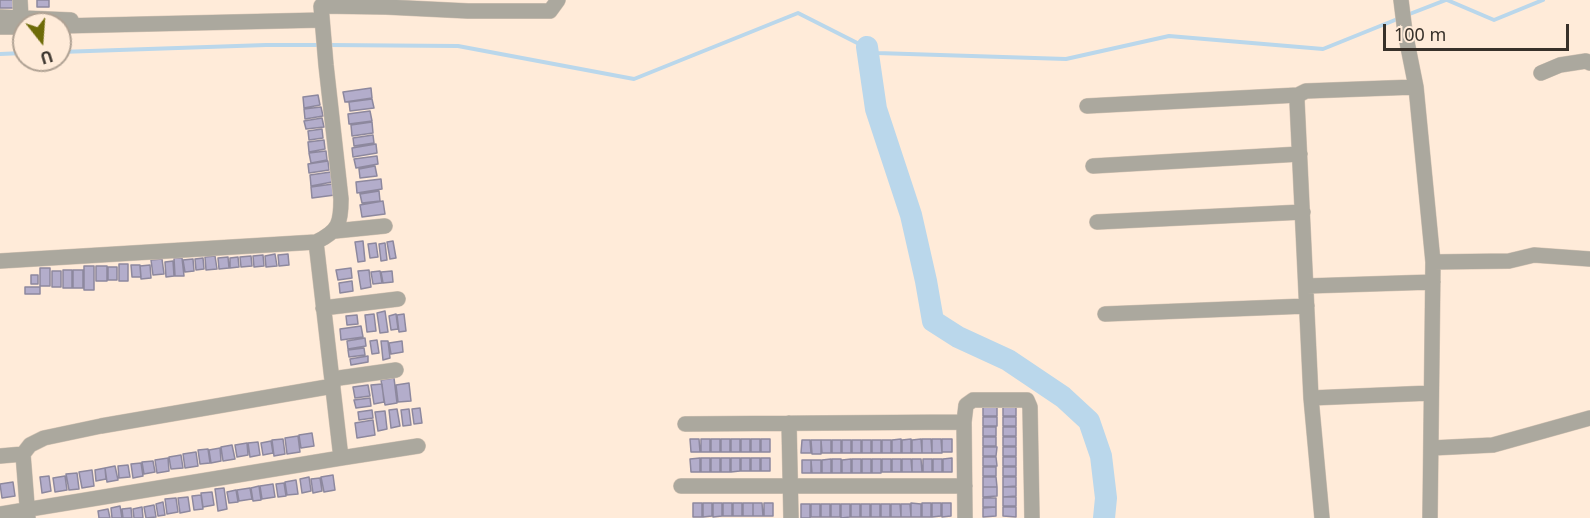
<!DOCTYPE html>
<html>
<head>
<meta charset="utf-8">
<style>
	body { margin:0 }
	#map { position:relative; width:1590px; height:518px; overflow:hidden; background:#ffebd9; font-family:"Noto Sans",sans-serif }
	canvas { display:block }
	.north { position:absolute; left:12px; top:12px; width:60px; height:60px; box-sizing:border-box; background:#ffebd9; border:2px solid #afa193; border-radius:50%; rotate:163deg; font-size:16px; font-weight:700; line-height:24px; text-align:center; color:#38312a }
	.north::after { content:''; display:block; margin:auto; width:21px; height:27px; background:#6e6b08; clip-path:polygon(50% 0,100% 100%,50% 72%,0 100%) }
	.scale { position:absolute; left:1383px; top:24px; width:186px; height:27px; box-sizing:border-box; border:3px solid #38312a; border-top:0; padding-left:8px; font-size:18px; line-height:21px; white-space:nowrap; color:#38312a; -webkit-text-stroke:4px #ffebd9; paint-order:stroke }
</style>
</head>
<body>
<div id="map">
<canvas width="1590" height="518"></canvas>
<div class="north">U</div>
<div class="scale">100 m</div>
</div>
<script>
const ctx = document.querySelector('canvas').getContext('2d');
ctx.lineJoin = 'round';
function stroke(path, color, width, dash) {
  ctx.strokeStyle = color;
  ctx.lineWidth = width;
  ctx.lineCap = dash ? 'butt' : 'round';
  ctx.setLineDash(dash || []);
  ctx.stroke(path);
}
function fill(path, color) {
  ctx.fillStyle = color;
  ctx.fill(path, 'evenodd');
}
stroke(new Path2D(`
	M1447,0L1494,20L1543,0
	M1407,15L1446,0
	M329,45L458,46L634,79L798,13L877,53L1066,59L1169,36L1323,49L1400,18
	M60,52L266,45H322
	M0,54L24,53`), '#bad7eb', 4);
stroke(new Path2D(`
	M867,47L876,109L911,215L926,281L933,321L958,337L1008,360L1063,397L1089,421L1101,456L1106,498L1104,518`), '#bad7eb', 22);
const building = new Path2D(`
	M0,0H14V8H0Z
	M37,0H49V7H37Z
	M371,88L372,98L345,102L343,92Z
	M318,95L320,105L304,108L303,97Z
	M372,99L374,108L350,111L349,102Z
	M321,107L323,116L305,119L304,109Z
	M370,111L372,121L349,124L348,114Z
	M322,118L324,127L306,129L304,121Z
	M372,122L373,133L352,136L351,125Z
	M322,129L323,138L309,140L308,131Z
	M373,135L374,143L354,146L353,138Z
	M324,140L325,149L309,152L308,142Z
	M376,144L377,153L353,157L352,148Z
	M326,151L327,160L311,163L309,153Z
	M377,156L378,164L356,168L354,159Z
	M328,161L329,170L309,173L308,164Z
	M375,166L377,176L360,178L359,169Z
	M331,172L332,182L311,186L310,175Z
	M381,179L382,189L357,193L356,182Z
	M333,184L335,195L312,198L311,187Z
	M379,191L380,201L362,203L360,194Z
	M383,201L385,214L362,217L360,205Z
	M363,241L365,261L358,262L355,242Z
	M393,241L396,258L390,259L387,242Z
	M376,243L378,257L370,258L368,244Z
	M385,243L387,260L381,261L379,244Z
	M275,254L277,266L266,267L265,256Z
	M288,254L289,265L279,266L278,255Z
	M263,255L264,266L254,267L253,256Z
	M215,256L217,269L206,270L205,257Z
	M251,256L252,266L241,267L240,257Z
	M228,257L229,268L219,269L218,258Z
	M238,257L239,267L230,268V258Z
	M174,258H182L184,276H175Z
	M203,258L204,269L196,270L195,259Z
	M162,259L164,274L153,275L151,260Z
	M193,259L194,271L185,272L183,260Z
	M173,261L174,276L166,277L165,262Z
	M119,264H128V281H119Z
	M131,265H140L141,277H132Z
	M150,265L151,278L141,279L140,266Z
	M84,266H94V290H84Z
	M96,266H107V281H96Z
	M108,267H117V280H108Z
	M40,268H50V286H40Z
	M351,268L352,278L338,280L336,270Z
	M63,270H72V288H63Z
	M73,270H83V288H73Z
	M369,270L371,287L361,289L358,271Z
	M52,271H61V287H52Z
	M380,271L382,283L373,284L371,272Z
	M392,271L393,282L383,283L381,272Z
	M31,275H38V284H31Z
	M352,281L353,291L340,293L339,283Z
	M25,287H40V294H25Z
	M385,311L388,332L380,333L377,313Z
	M374,314L376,331L367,332L365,315Z
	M396,314L398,329L391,330L389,316Z
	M404,314L406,331L399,332L397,315Z
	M357,315L358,324L347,325L346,316Z
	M361,326L363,337L341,340L340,329Z
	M365,338L366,346L348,349L347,341Z
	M377,340L379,353L372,354L370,341Z
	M381,341H388L390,358L383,360Z
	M402,341L403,352L391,354L389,343Z
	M364,348L365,355L349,357L348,350Z
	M368,356V362L351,365L350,359Z
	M394,378L397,403L385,405L381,380Z
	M409,383L411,401L398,402L396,385Z
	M382,384L384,402L374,404L371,385Z
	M368,385L370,396L355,398L353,387Z
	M370,398L371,406L356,408L354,400Z
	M983,407H997V416H983Z
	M1003,407H1016V416H1003Z
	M420,408L422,423L414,424L412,409Z
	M397,409L400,426L391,428L389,410Z
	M409,409L411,425L403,426L401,410Z
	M372,410L373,418L359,420L358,412Z
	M385,411L387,429L378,431L375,412Z
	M983,417H997V426H983Z
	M1003,417H1016V426H1003Z
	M373,420L375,435L357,438L355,423Z
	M983,427H996V436H983Z
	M1003,427H1016V436H1003Z
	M312,433L314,446L301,448L299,435Z
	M298,436L300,452L287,454L285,438Z
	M983,437H996V446H983Z
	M1003,437H1016V446H1003Z
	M283,439L285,454L274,456L272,440Z
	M690,439H699L700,452H691Z
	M701,439H710V452H701Z
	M711,439H720V452H711Z
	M721,439H730V452H721Z
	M731,439H740V452H731Z
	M741,439H750V452H741Z
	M751,439H760V452H751Z
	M761,439H770V452H761Z
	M901,439V453H892V440Z
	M911,439V453H902V440Z
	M921,439L922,453H912V440Z
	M922,439H931L932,453H922Z
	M932,439H941L942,453H932Z
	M942,439H952V452H942Z
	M802,440H810L811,453H801Z
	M811,440H821V454H812Z
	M821,440H831V453H822Z
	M832,440H841V453H832Z
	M842,440H851V453H842Z
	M852,440H861V453H852Z
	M862,440H871V453H862Z
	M872,440H881V453H872Z
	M882,440H891V453H882Z
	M271,441L273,453L263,455L261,443Z
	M258,442L260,455L250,457L248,443Z
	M247,443L248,455L237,457L235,445Z
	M232,445L235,459L223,461L221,447Z
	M983,447H997L996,456H983Z
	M1003,447H1016V456H1003Z
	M220,448L221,461L211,463L209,450Z
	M208,449L210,463L200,464L198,450Z
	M196,452L198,466L185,468L183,454Z
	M181,455L183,468L171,469L169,457Z
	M983,457H996L997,466H983Z
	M1003,457H1016V466H1003Z
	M168,458L169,471L157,473L155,460Z
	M700,458V472H691L690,459Z
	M701,458H710V472H701Z
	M711,458H720V472H711Z
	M721,458H730V472H721Z
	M731,458H740V471L731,472Z
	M741,458H750V471H741Z
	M751,458H760V471H751Z
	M761,458H770V471H761Z
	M952,458V472H943V459Z
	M831,459V473H822V460Z
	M832,459H841V473H832Z
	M851,459V473H842V460Z
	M852,459H861V473H852Z
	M862,459H871V473H862Z
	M872,459H881V473H872Z
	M882,459H891V472H882Z
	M892,459H901V472H892Z
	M902,459H911L912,472H902Z
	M912,459H921L922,472H912Z
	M923,459H932V472H923Z
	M933,459H942V472H933Z
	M802,460H811V473H802Z
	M811,460H821V473H812Z
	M153,461L155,472L144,474L142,462Z
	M141,463L143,476L133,478L131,464Z
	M128,465L130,477L119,478L118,466Z
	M115,466L118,480L107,482L105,468Z
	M983,467H996V476H983Z
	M1003,467H1016V476H1003Z
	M105,468L106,479L96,481L95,470Z
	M92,470L94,486L82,488L79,472Z
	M77,473L79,489L69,490L66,474Z
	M333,475L335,490L324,492L321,477Z
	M49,476L51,491L42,493L40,477Z
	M65,476L67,490L55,492L53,478Z
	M309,477L311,491L302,493L300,479Z
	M983,477H996L997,487H983Z
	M1003,477H1016V486L1003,487Z
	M320,478L322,491L313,493L311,479Z
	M296,480L298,494L287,495L285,482Z
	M13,482L15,496L2,498L0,484Z
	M284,483L286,496L278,497L276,484Z
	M273,484L275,497L262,499L260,486Z
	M259,486L261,500L253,501L251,488Z
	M983,487H997V496L983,497Z
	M1003,487H1016V496L1003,497Z
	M224,488L227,509L218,511L215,489Z
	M250,488L252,499L239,501L237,490Z
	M236,490L238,502L229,503L227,492Z
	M212,492L214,505L203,507L201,493Z
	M201,495L203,509L194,510L192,496Z
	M188,497L190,511L180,513L178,498Z
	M1003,497H1016V506H1003Z
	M176,498L178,512L167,514L165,499Z
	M983,498H996V507H983Z
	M163,502L165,515L158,516L156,504Z
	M693,503H702V517H693Z
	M703,503H712V516L703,517Z
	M713,503H722V516L713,517Z
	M723,503H732V516H723Z
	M733,503H742V516H733Z
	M743,503H753V516H743Z
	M753,503H762L763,516H753Z
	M764,503H773V516H764Z
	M911,503L921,504V517H911Z
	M922,503H931V517H922Z
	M932,503H941V516L932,517Z
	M942,503H951V516L942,517Z
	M801,504H810V518H801Z
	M811,504H820V517H811Z
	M821,504H830V517H821Z
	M831,504H840V517H831Z
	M841,504H850V517L841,518Z
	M851,504H860V517H851Z
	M861,504H870V517H861Z
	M871,504H880V517H871Z
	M881,504H890V517H881Z
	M891,504H900L901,517H891Z
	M901,504H910L911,517H901Z
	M154,505L156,517L146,518L144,507Z
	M120,506L122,518H112L111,508Z
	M142,507L143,518H134L133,509Z
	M996,507V516L983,517V508Z
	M1003,507H1016V517L1003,516Z
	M131,508L132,518H123L122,509Z
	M108,509L110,518H99L98,511Z`);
fill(building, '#b3adcb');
stroke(building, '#8d889e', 1.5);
const minor = new Path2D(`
	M20,0L21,17
	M1401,0L1405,32L1416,87L1433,262L1430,518
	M386,7L468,11H550L558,0
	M0,17L71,20
	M60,26L322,20
	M0,27H24
	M1541,73L1560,65L1586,61L1590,63
	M1298,95L1297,101L1311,398L1322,518
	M1087,106L1298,95L1306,91L1416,87
	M1093,166L1300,154
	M1097,222L1303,212
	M335,231L385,226
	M0,261L316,242
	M1433,262L1509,261L1534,255L1590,259
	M1307,286L1433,282
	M323,308L398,299
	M1105,314L1307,306
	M332,379L396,370
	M1311,398L1431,393
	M789,423L791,518
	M685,424L964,422
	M1432,448L1493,445L1590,418
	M0,456L23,454
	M341,458L418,446
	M681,486H965
	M0,514L341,458L316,242C339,231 341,223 341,199L326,65L321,6L386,7L387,0
	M28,518L23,454L30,445L44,438L101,426L333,386
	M965,518L964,422L966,405L973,400H1027L1030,407L1032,518`);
stroke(minor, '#d7c6b6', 16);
stroke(minor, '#aba89e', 15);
</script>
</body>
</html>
